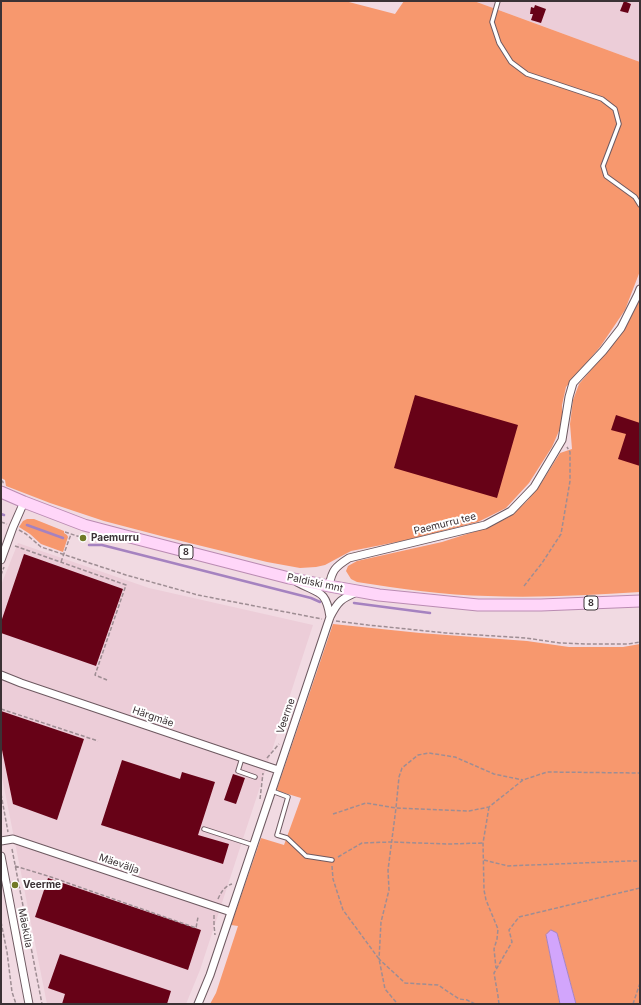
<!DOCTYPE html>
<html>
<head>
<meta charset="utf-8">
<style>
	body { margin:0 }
	#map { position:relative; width:641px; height:1005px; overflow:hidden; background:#f1dae2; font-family:Inter,sans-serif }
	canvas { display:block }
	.frame { position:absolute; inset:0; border:2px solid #3b3235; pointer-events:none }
</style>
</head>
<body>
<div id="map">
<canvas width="641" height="1005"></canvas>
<div class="frame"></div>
</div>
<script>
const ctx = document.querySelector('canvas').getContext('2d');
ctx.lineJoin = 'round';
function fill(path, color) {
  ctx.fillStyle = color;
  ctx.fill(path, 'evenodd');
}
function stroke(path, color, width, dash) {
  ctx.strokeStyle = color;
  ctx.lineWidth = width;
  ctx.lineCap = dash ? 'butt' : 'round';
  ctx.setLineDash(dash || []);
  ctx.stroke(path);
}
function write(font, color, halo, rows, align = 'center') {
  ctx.font = font + ' Inter,sans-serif';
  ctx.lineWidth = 4;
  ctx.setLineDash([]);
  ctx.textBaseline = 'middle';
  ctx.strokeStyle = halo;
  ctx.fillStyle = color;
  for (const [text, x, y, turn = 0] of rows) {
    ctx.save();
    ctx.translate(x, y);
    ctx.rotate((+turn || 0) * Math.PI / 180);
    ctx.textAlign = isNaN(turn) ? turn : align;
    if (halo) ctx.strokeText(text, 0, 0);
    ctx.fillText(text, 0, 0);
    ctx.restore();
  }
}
fill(new Path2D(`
	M474,1H640V62Z
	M18,543L149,588L313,625L200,970L186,1004H47L1,772V585Z`), '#eccdd8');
fill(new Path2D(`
	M1,1H345L395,14L404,1H474L640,62V271L625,310L600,347L566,387L562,405V424L552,447L529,483L506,508L478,522L407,540L351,551L325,565L316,567L300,568L267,562L165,537L104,521L50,503L6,486L5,480L1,478Z
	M640,298V592C589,595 539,598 488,596C444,595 401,589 357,582L351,579L346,571L348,566L357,561L442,542L489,527L509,517L527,501L540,485L560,453L572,449L570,424L573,400L579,384L620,336L635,309Z
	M27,519H34L64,531V533L67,535L68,537L63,552L41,544L30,534L19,527L23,521Z
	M333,624L420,633L527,641L569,647H623L640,644V1004H576L557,933L551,931L546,935L560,1004H210L216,993L238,926L231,925L261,838L284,845L301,798L278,791L277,789Z`), '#f7986e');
const water = new Path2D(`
	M551,930L557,933L576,1004H560L546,935Z`);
fill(water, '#d2a5fc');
stroke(water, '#a582c0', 1);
stroke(new Path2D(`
	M1,514L4,515
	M27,525L63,538
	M89,545H102L311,598L320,602
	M354,603L430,613`), '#a582c0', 2.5);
fill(new Path2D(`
	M624,1L631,4L628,13L620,11Z
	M535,5L546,9L541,23L531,20L533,14H530L531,7L534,8Z
	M415,395L518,425L497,498L394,468Z
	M616,415L640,423V466L618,459L626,434L611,430Z
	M24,554L123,589L96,666L1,633V622Z
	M1,711L84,739L57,820L13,804L1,745Z
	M122,760L180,779L182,772L215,782L198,835L229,844L223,864L101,825Z
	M233,774L245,778L236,804L224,800Z
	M48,878L201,930L188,970L35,917Z
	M60,954L171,991L167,1004H62L65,994L48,988Z`), '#670217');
const lane = new Path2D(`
	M498,1L492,22L499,43L511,62L527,74L602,99L615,109L619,124L603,166L606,176L635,197L640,205
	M242,758L238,771L255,777
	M272,791L288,797L277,835L287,838L306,856L332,860
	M204,829L253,845`);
const street = new Path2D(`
	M1,560L13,527L24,502
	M297,582C318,594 326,589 330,617
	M329,586C332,570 335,567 349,558L485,525L511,511L534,487L562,440L569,397L573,383L603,351L621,328L638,294L640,289
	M1,675L21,683L278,770
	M1,841L13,839L231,912
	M1,856L29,1004
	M198,1004L210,975L330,617C338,601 341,599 357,592`);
const primary = new Path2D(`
	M1,492L24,502L84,525L122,535L289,578L329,586L379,595L478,605H541L640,601`);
stroke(lane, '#6d5960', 5.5);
stroke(street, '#6d5960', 9);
stroke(primary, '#ba8bb2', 13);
stroke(new Path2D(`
	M1,480L3,482V484
	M1,522L7,524
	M19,530L26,534L41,547L126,575L198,595L322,619
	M65,532L83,538
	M15,546L126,585L95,675L107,680
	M61,562L71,534
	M1,575L4,567
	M524,586L542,563L561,534L570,481V452L567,447
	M336,621L368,625L446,633L526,638L560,643L588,644H628L640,642
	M1,709L98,741
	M267,758L279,744
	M1,794L8,832
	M260,799L263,773
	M489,807L483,843L484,890L486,900L498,929L497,939L494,949L496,968
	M333,814L366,803L396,808L469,811L489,807L523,780L547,772L640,773
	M12,849L42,1004
	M338,857L362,843L391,842L448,844L483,843
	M484,860L508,866L629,861H640
	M15,866L48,876L196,928L198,917
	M332,866L333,879L343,910L379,959L385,989L396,1002L395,1004
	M218,899C221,892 225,886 232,884
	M214,915V925L215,935
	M1,922L7,952L12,992L16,1004
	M475,1004L467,1000L459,999L438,985L405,983L379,959L381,922L389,890L388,870L396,808L399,777L402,768L418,755L429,753L455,757L494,774L523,780
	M499,1004L498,996L494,973L512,942L509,930L519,917L640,888
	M633,1004L640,983`), '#9e8d93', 1.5, [4, 2]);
stroke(lane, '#fff', 3.5);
stroke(street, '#fff', 7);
stroke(primary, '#ffd6f9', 11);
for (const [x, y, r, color] of [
	[83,538,4,"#707a26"],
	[15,885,4,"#707a26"]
]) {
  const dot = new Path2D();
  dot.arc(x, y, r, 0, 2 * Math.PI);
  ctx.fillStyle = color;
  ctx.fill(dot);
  stroke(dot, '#fff', 1.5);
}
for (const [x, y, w] of [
	[186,552,14],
	[591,603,14]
]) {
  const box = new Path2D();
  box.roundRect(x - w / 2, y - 7, w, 14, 3);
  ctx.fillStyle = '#fff';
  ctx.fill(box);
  stroke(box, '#3b3235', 1);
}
write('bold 9px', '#3b3235', null, [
	["8",186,552],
	["8",591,603]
]);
write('10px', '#3b3235', '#fff', [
	["Paemurru tee",445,524,-14],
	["Paldiski mnt",315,583,12],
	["Veerme",286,716,-71],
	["Härgmäe",153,717,19],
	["Mäevälja",119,864,19],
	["Mäeküla",25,928,79]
]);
write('bold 10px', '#3b3235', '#fff', [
	["Paemurru",91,538],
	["Veerme",23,885]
], 'left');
</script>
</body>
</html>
